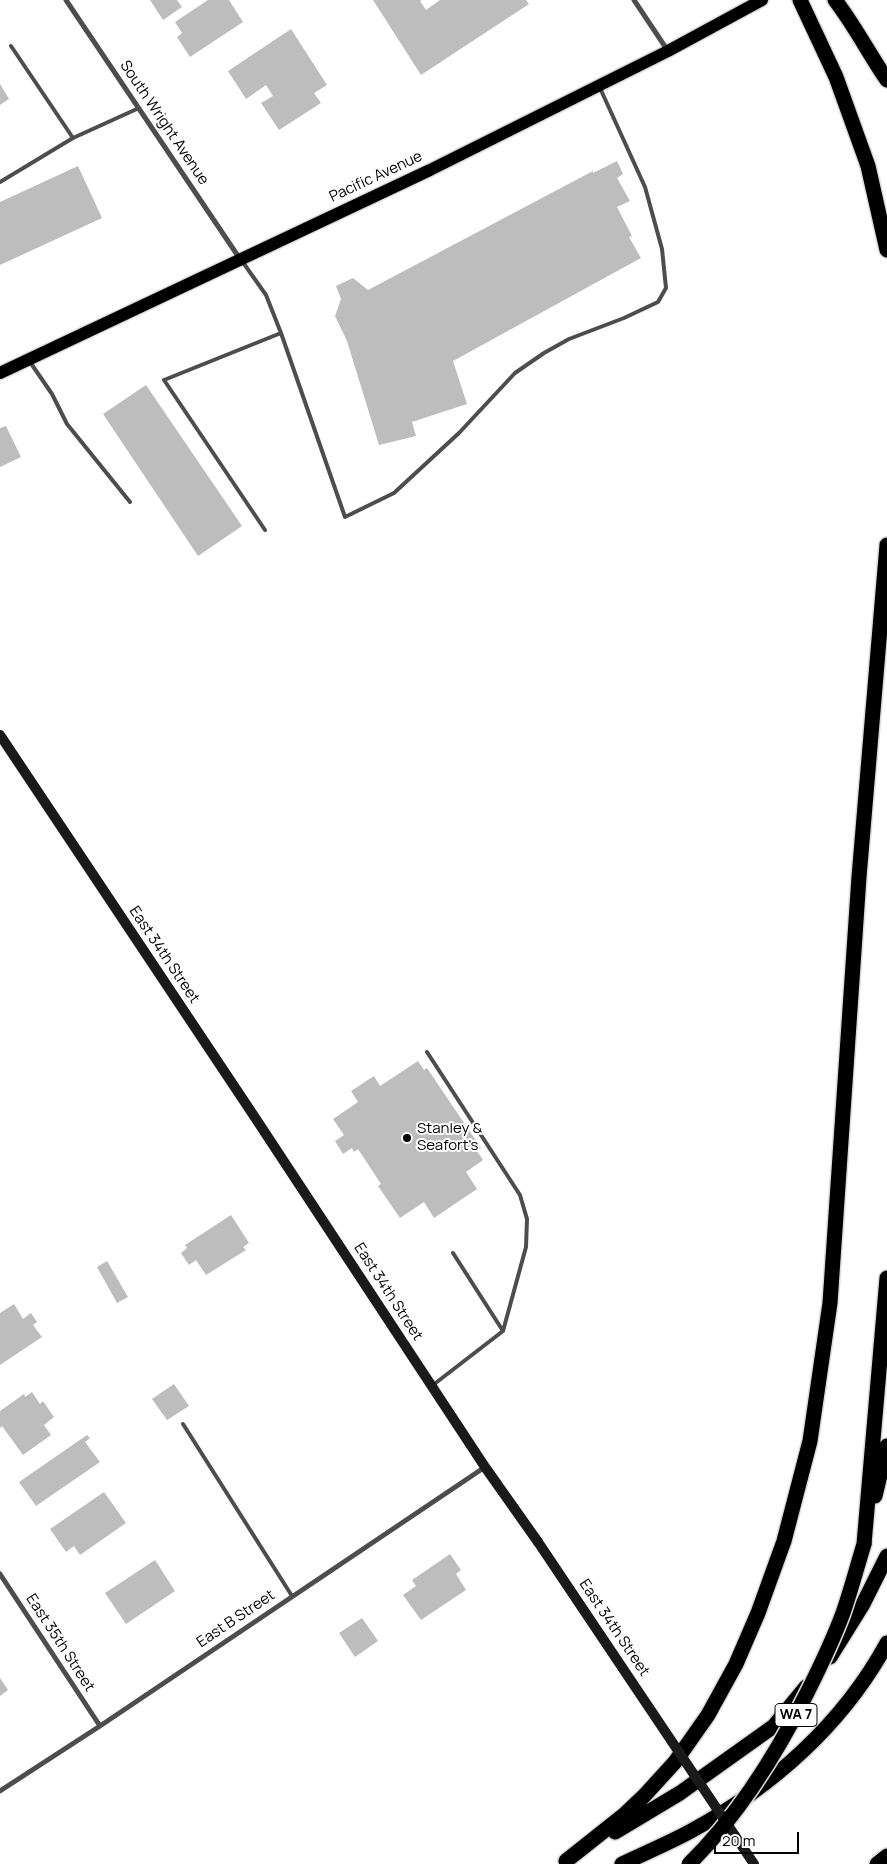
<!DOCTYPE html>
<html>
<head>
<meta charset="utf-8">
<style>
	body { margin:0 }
	#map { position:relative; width:887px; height:1864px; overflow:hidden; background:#fff; font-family:Manrope,sans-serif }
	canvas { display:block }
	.scale { position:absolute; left:714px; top:1832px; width:85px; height:22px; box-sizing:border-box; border:2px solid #000; border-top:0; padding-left:6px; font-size:15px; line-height:18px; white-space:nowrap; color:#000; -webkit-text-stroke:4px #fff; paint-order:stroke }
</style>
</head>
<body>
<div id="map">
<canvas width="887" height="1864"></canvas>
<div class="scale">20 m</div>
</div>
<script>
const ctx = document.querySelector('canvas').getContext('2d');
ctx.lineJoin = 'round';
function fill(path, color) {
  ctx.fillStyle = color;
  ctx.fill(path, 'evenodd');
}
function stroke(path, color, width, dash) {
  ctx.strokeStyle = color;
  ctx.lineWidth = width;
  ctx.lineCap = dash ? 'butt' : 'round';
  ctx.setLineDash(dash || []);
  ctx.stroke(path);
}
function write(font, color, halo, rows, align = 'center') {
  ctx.font = font + ' Manrope,sans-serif';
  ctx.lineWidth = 4;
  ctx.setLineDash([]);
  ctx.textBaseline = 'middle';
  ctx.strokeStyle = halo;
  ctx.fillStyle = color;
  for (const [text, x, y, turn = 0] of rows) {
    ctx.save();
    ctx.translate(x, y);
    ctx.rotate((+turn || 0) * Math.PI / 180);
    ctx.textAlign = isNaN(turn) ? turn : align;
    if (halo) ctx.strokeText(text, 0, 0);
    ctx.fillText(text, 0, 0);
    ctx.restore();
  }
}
fill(new Path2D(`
	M150,0H177L182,7L163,20Z
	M208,0H229L243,22L190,57L177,37L182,33L175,22Z
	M373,0H422L420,1L426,10L440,0H526L529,4L421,75Z
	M291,29L327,85L314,93L321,103L279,130L261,103L273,96L266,85L246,99L228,71Z
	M0,84L9,99L0,105Z
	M617,161L623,174L617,178L630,201L617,207L632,236L629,237L641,258L453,361L467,404L412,422L416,436L379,445L347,341L335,316L341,299L336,286L353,278L368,290L593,171V173Z
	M78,166L102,218L0,265V202Z
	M146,385L242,526L198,556L103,414Z
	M6,426L21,457L0,467V428Z
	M418,1061L424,1070L427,1068L481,1148L477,1151L483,1160L466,1172L477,1189L434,1218L424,1202L400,1218L378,1186L381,1184L358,1149L354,1152L352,1148L343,1154L335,1141L344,1135L333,1119L358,1102L351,1091L374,1076L380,1086Z
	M231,1215L249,1243L243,1247L246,1250L206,1275L196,1260L189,1265L181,1253L187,1248L185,1245Z
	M107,1261L128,1297L117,1303L97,1267Z
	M14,1304L23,1319L31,1313L37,1322L33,1325L42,1337L0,1365V1313Z
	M174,1384L189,1406L167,1420L152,1399Z
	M32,1392L40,1404L43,1401L54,1417L44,1425L51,1435L23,1455L2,1426L0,1428V1411L24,1394L25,1397Z
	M87,1435L90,1438L85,1442L100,1462L36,1506L19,1482Z
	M104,1492L126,1523L80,1555L74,1546L66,1552L50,1529Z
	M450,1554L461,1570L456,1574L466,1590L421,1620L403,1595L416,1586L412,1580Z
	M155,1560L175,1591L126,1624L105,1593Z
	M362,1618L378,1641L355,1657L339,1633Z
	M0,1678L8,1690L0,1696Z`), '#bdbdbd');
const primary = new Path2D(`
	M0,373L430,170L668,51L762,0`);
const highway = new Path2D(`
	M800,0L836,77L868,166L887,250
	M835,0C855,26 869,54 887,80
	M875,1496L887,1446
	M864,1544L887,1278
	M830,1657L863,1604L887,1556
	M615,1832L680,1793L774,1726L806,1687
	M566,1861L624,1815L644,1796L675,1762L708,1715L736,1664L758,1613L784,1541L810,1441L830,1303L859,877L887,545
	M622,1864C645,1853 669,1843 691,1831C772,1787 843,1724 887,1643
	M877,1864L887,1856`);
stroke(primary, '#dbdbdb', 15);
stroke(highway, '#dbdbdb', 18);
stroke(new Path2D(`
	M11,46L73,138
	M0,182L73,138L139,108
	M242,261L266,295L281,333L345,517L394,493L459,433L515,373L544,353L569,339L624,318L658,302L666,288L662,249L645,187L600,88
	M30,362L52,394L67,424L130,502
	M265,530L164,380L281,333
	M427,1052L520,1195L527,1219L526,1247L503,1331L433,1385
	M453,1253L503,1331
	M183,1424L292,1596`), '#4d4d4d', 4);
stroke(new Path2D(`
	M66,0L240,259
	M634,0L668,51
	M0,1574L100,1726
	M0,1791L100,1726L485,1467`), '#4d4d4d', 5);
stroke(new Path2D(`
	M0,735L256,1119L485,1467L538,1542`), '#1a1a1a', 10);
stroke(primary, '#000', 12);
stroke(highway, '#000', 15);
const highwayBridge = new Path2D(`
	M689,1864C739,1815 776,1755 807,1693C820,1667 833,1640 843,1613C851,1590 857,1567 864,1544`);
stroke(highwayBridge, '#dbdbdb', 18, []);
stroke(new Path2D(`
	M538,1542L754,1864`), '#1a1a1a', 10);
stroke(highwayBridge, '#000', 15);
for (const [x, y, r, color] of [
	[407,1138,5,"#000"]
]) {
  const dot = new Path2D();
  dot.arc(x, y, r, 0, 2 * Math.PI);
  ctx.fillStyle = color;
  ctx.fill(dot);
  stroke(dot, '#fff', 2);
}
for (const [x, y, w] of [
	[796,1715,42]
]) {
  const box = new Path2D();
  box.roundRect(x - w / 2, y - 11.5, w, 23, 4);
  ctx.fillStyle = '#fff';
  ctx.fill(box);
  stroke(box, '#000', 1);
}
write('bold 14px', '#000', null, [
	["WA 7",796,1715]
]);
write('15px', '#000', '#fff', [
	["South Wright Avenue",164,123,56],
	["Pacific Avenue",376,177,-25],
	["East 34th Street",164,955,56],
	["East 34th Street",388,1292,57],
	["East B Street",236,1619,-34],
	["East 34th Street",614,1628,56],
	["East 35th Street",60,1643,57]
]);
write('15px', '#000', '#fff', [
	["Stanley &",417,1129],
	["Seafort's",417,1146]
], 'left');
</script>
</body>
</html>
